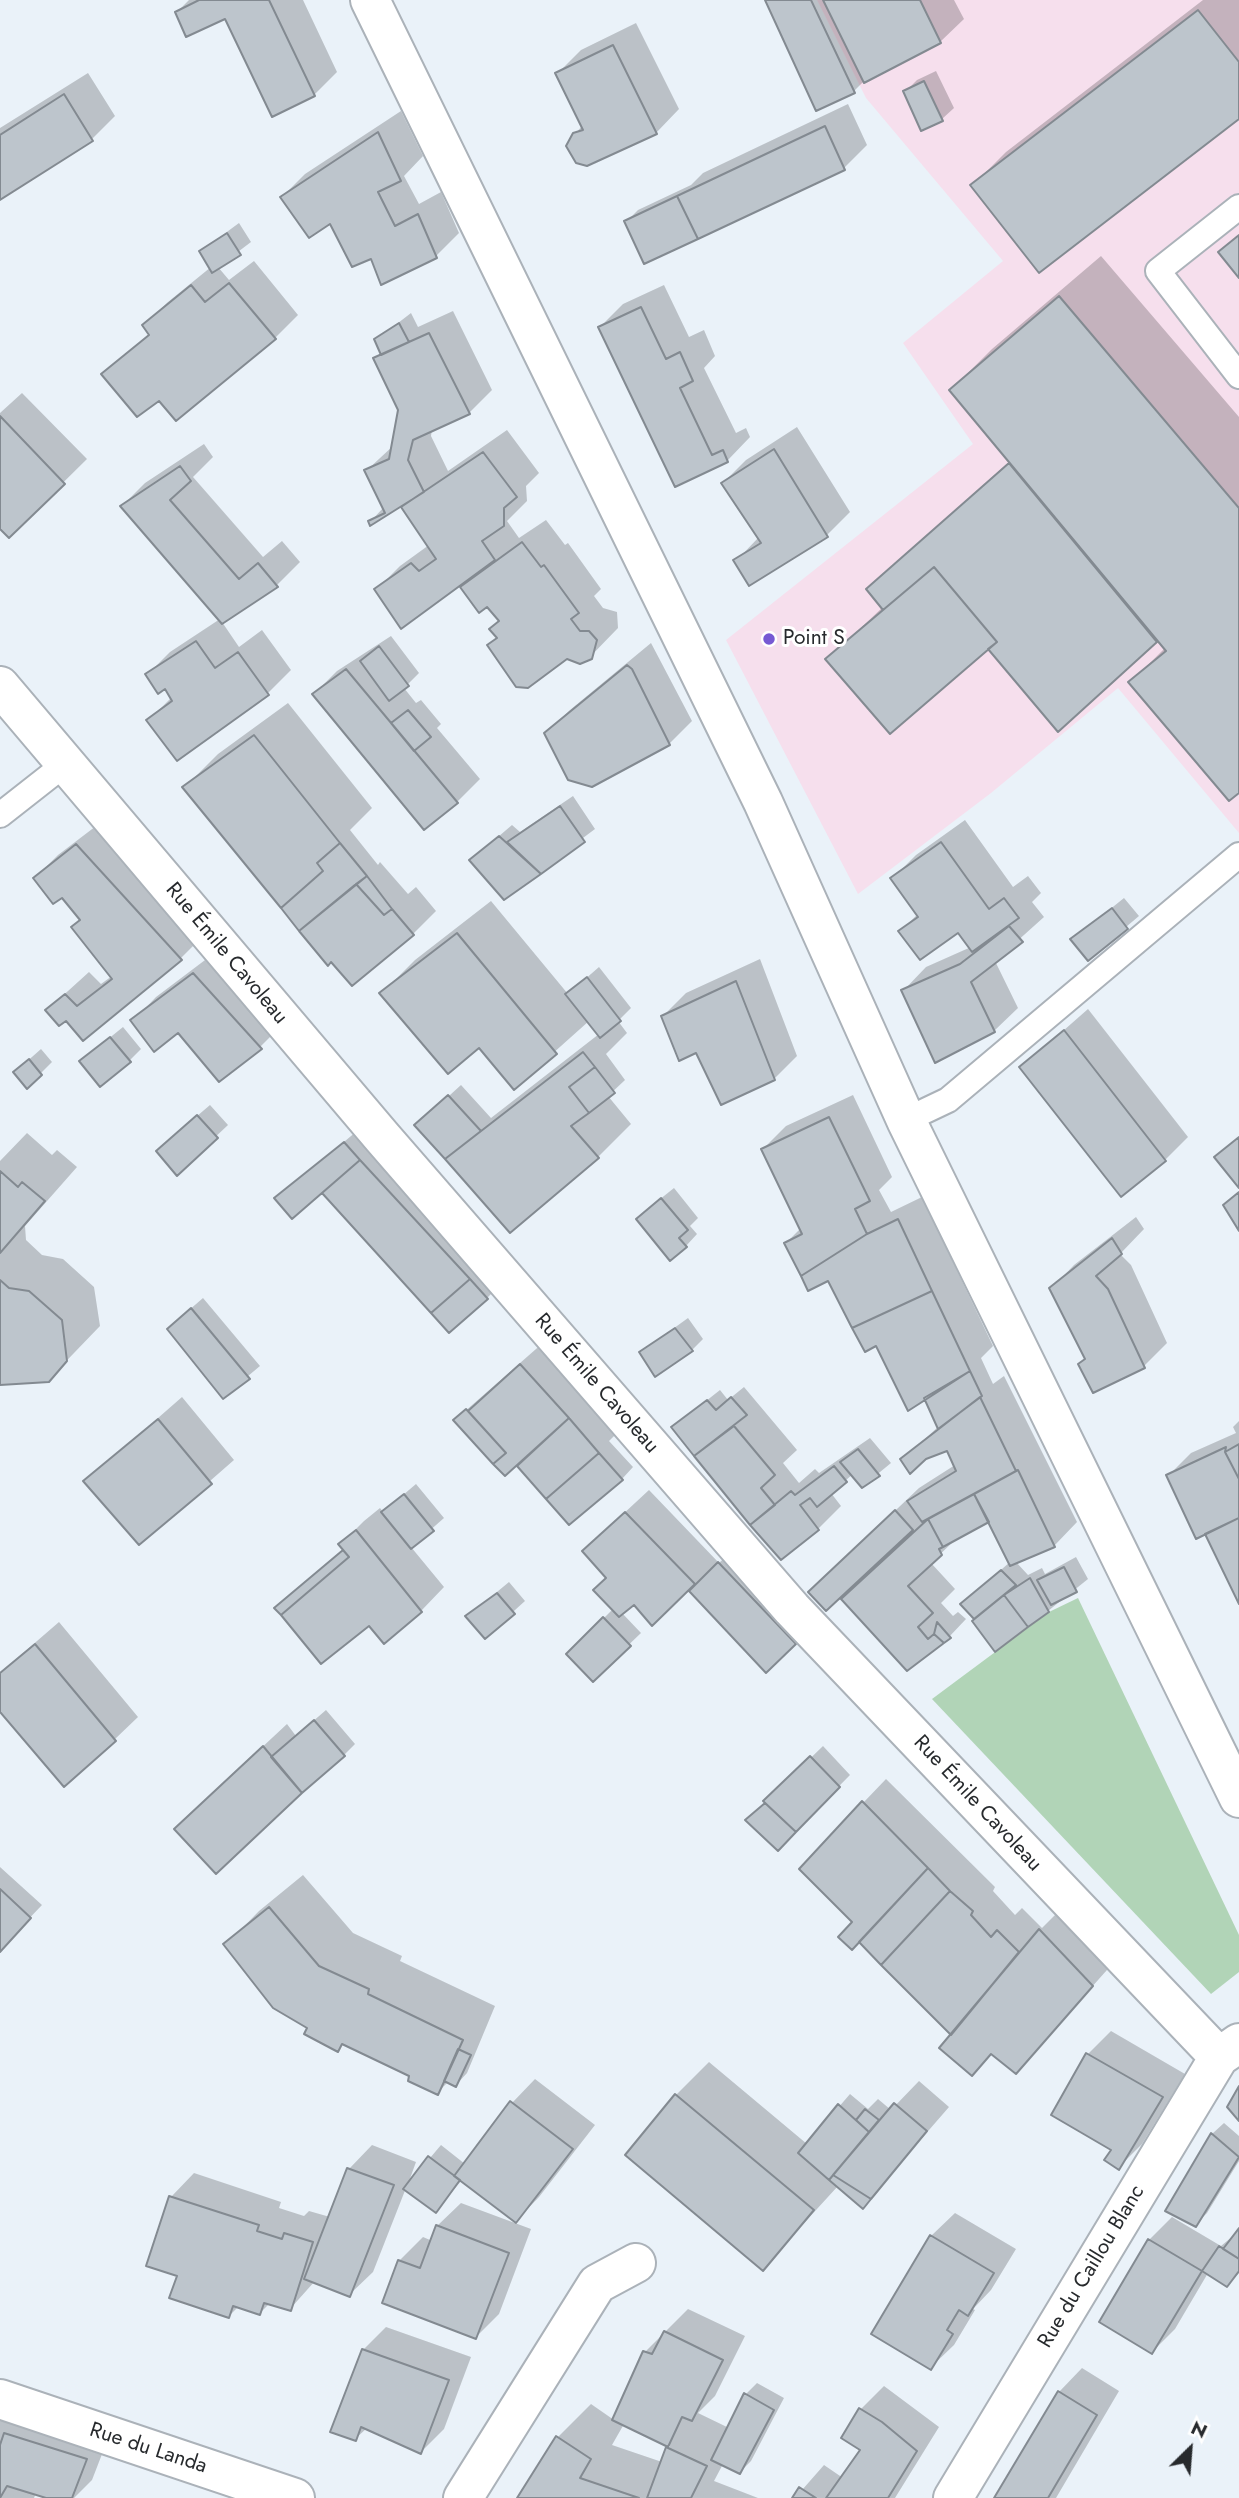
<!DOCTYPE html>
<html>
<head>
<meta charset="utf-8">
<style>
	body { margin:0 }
	#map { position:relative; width:1239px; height:2498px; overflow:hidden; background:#eaf2f9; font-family:Jost,sans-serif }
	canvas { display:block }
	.north { position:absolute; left:1155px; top:2414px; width:70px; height:70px; -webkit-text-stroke:5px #fff; paint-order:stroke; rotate:25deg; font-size:19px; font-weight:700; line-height:28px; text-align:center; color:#272a2d }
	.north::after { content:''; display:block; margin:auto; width:24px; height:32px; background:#272a2d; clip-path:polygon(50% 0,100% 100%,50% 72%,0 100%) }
</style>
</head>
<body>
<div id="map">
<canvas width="1239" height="2498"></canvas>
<div class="north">N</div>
</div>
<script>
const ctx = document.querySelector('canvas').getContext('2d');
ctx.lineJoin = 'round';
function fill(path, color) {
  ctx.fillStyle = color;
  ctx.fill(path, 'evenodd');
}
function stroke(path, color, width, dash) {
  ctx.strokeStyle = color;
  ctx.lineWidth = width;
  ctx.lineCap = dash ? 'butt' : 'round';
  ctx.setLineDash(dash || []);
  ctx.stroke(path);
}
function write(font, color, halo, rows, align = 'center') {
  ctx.font = font + ' Jost,sans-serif';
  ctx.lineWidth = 6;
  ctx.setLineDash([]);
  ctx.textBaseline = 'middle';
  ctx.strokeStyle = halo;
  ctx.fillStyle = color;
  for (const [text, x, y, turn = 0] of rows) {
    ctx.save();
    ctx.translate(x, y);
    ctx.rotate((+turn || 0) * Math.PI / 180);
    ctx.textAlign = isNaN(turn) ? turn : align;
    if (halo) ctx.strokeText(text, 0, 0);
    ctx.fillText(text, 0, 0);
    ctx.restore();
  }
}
fill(new Path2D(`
	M817,0H1239V833L1118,688L991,793L858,894L726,640L973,444L903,343L1003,261L866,98Z`), '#f6dfed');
fill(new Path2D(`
	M1078,1598L1239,1935V1972L1211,1994L932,1699L1049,1612Z`), '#b1d4b7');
fill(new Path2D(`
	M189,0H303L337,72L314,95L226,16L177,12Z
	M767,0H954L964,19L940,42L864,81L854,91Z
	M1203,0H1239V117L973,185L1006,152Z
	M636,23L679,109L656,133L575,134L583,125L557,74L581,50Z
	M936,71L954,108L942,119L905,92L917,80Z
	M88,73L115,116L92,139L0,198V128Z
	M848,104L867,145L844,168L697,238L626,222L638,210L691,185L703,173Z
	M401,111L423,156L404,176L419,204L441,192L459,233L436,256L330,222L282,197L305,174Z
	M239,223L251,242L218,267L229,280L254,261L298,315L275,338L159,398L104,374L150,333L144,325L168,302L211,267L201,251Z
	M1101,256L1239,417V791L1130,683L1165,648L1158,639L1059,730L989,647L828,659L883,607L868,589L1010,461L951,390L992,349Z
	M664,285L689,337L704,330L715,356L704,368L736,433L746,428L750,437L727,461L676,484L600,327L623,304Z
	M453,311L492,390L469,413L432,429L431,436L448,471L507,430L539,473L526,486L527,501L507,521L519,538L546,520L565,545L568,543L601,589L594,596L603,608L617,612L618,628L586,661L489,645L498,637L501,620L488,605L479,611L460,585L377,589L400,566L429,545L401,504L370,522L384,507L366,471L393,446L400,410L375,359L382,353L376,340L411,313L418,327Z
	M22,393L87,459L9,536L0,527V413Z
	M797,427L850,512L827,535L736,561L759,537L723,483L746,460Z
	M204,444L213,457L193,477L263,557L282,541L300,562L277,585L222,622L239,647L262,630L291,670L268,693L177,758L149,720L172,697L165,687L147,675L170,652L220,619L122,506L145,483Z
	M391,636L419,673L404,688L416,703L421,700L441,724L437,728L480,779L457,802L314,694L337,671Z
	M651,643L692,721L669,744L546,733L570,710Z
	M288,703L372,808L350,830L378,865L380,862L408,894L416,887L436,911L413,934L185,787L218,754Z
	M573,796L595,829L504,897L471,860L512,825L520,832Z
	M965,820L1013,887L1028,876L1041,893L1032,902L1044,917L995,961L1018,1008L994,1031L903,991L926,967L971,947L959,930L900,931L918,914L893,878L916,855Z
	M100,823L203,936L180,959L66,1019L47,1010L89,972L101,984L112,976L82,919L62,895L35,878L58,855Z
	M1124,898L1139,916L1088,959L1073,939Z
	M491,901L568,994L599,967L631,1008L618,1021L627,1033L606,1054L625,1080L608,1096L631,1124L598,1157L511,1231L417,1125L461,1085L491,1118L599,1034L589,1021L514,1088L479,1046L382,993L415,960Z
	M217,951L283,1024L260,1047L133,1021L156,997Z
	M760,959L797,1056L774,1079L697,1051L663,1016L686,993Z
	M1088,1009L1188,1137L1165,1160L1022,1067Z
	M123,1027L141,1049L129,1061H81Z
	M41,1049L52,1062L27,1087L15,1072Z
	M853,1095L892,1177L879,1190L891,1212L922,1197L993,1346L981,1358L993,1384L1004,1376L1077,1522L1054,1546L1016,1562L1028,1575L1042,1568L1045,1574L1076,1557L1088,1579L1048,1611L976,1619L962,1604L1010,1562L989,1520L957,1538L931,1563L955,1589L941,1603L953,1616L958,1612L966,1619L949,1637L907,1668L841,1597L834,1569L919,1488L955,1465L948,1448L902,1460L939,1426L926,1397L877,1343L829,1279L786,1243L801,1228L763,1149L786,1126Z
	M210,1105L228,1125L177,1173L169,1140Z
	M357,1131L498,1287L487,1298L333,1181L277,1198Z
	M27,1133L52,1155L57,1150L77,1167L25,1226L26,1240L42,1255L63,1259L94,1287L100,1326L48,1380L0,1383V1161Z
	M674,1188L698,1218L690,1226L697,1234L686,1246L649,1208Z
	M1136,1217L1144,1229L1120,1254L1131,1265L1167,1343L1144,1366L1086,1358L1051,1289L1074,1265Z
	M203,1298L260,1366L223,1397L180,1318Z
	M688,1318L703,1339L692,1350L641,1352Z
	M544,1342L621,1429L609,1441L633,1467L622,1479L547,1498L517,1463L455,1420Z
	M744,1387L797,1450L783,1463L799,1483L815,1469L819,1473L870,1438L891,1463L863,1486L853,1474L831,1493L841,1506L818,1529L781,1557L673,1427L720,1390L728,1400Z
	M182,1397L234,1460L139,1543L86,1481Z
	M1239,1421V1600L1206,1532L1168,1476L1191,1453L1236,1433L1233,1427Z
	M416,1484L444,1518L411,1547L444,1587L421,1611L384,1642L369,1623L288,1596L344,1549L341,1544L364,1521L380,1508L383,1512Z
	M649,1490L719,1563L743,1541L818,1620L766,1671L689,1589L634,1603L622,1613L641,1633L593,1679L568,1654L613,1609L608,1578V1528Z
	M509,1582L525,1601L485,1637L468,1616Z
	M59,1622L138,1717L114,1740L0,1709V1673Z
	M326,1710L355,1744L344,1755L199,1806L287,1724L296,1736Z
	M823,1746L850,1775L777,1849L747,1820Z
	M886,1779L995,1887L993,1891L1015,1915L1022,1908L1042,1928L1063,1907L1115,1961L1016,2072L992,2053L972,2074L953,2035L854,1922L863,1803Z
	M0,1867L42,1905L0,1949Z
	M303,1875L353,1933L402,1956L400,1961L495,2006L467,2073L456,2085L449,2081L437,2093L412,2075L344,2043L338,2050L309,2027L226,1945L259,1911Z
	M1111,2031L1185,2074L1142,2144L1119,2167L1088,2054Z
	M709,2062L807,2144L850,2094L868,2109L878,2099L891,2110L919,2081L949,2107L863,2206L838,2186L763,2268L676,2095Z
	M535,2079L595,2125L539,2197L516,2221L462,2180L436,2210L406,2188L373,2272L349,2295L315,2281L290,2309L270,2303L260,2313L239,2306L229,2316L179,2275L171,2197L194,2173L281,2202L279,2208L304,2216L309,2211L330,2217L349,2169L372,2145L416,2162L408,2184L441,2145L465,2164L512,2103Z
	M1224,2123L1239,2136V2161L1207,2213L1195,2225L1212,2134Z
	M461,2203L531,2229L499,2314L476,2337L399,2261L423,2237L430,2240L437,2226Z
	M955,2213L1016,2249L991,2290L973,2309L975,2310L954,2345L930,2368L931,2236Z
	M1172,2217L1221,2246L1239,2231V2273L1227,2285L1208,2273L1175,2329L1152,2352L1149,2240Z
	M688,2309L745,2336L715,2396L698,2413L729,2428L746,2394L757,2383L784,2398L751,2461L740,2472L723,2464L714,2481L758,2498H519L558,2437L591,2404L614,2420L645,2352ZM624,2424L670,2446L662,2462L612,2445Z
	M386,2327L471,2357L444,2429L421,2452L367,2428L355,2439L363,2350Z
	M1082,2368L1119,2391L1056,2498H996L1059,2392Z
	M884,2386L939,2427L895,2498H795L824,2465L843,2478L863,2450L861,2409Z
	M0,2401L109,2436L92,2480L74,2498H51L36,2493L34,2498H0Z`), '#0003');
const building = new Path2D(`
	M199,0H269L315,96L272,117L225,19L186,37L175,12Z
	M765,0H811L855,93L816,111Z
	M823,0H920L941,43L864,83Z
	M1198,10L1239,62V119L1039,273L970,185Z
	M613,45L657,134L587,166L576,163L566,146L573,133L583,130L555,73Z
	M924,81L943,121L921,131L903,91Z
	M64,94L93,141L0,200V135Z
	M825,126L845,170L698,239L677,196Z
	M378,132L401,181L378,192L395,226L418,214L437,258L381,285L371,259L352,267L330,224L309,238L280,197Z
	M677,196L698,239L644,264L624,221Z
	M227,233L241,255L212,273L199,251Z
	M1239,235V278L1218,252Z
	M229,283L276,339L176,421L159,401L137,417L101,374L149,335L142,325L191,285L205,302Z
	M1059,296L1239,508V793L1229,801L1128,682L1166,651L949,390Z
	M641,307L666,359L680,352L693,381L680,388L712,455L723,450L728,462L675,487L598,327Z
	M399,323L409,342L381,355L374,339Z
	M429,333L470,414L413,440L408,460L424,492L370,526L368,521L385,513L364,470L389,459L398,410L373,358Z
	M0,416L65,484L9,538L0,529Z
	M774,449L828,537L749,586L733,560L761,543L721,483Z
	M483,452L517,497L504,508V526L482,541L495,560L401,629L374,589L411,563L419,571L436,559L401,507Z
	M1009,463L1157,642L1058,732L988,649L997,642L934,567L883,610L866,589Z
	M180,466L191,481L170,500L239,579L258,563L278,587L222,624L120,506Z
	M522,542L541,567L544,565L579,613L571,619L580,631H589L597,640L592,659L580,664L567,659L528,688L516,687L487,645L497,638L489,629L499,621L487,607L479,613L460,587Z
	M934,567L997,642L890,734L825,659Z
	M196,641L215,668L238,652L269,695L177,761L146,720L172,701L165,689L158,694L145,674Z
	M379,646L409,686L389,701L360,661Z
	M627,665L632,669L670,745L592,787L568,780L544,733Z
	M346,669L458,803L424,830L312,694Z
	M408,710L431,737L414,751L391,723Z
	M254,735L340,843L317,863L323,871L281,908L182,787Z
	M560,806L585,842L541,874L507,842Z
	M499,836L541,874L504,900L469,860Z
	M941,842L989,909L1004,898L1019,918L972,952L958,933L920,960L898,931L918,917L890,878Z
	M340,843L367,876L299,931L281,908L323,871L317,863Z
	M76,844L182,960L83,1041L66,1021L59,1026L45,1010L65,994L77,1006L112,979L71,927L80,920L62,898L53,904L33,878Z
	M367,876L392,909L384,915L356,884Z
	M356,884L384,915L392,909L414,935L352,986L331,962L328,966L299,931Z
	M1112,908L1128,929L1088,961L1070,939Z
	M1009,926L1023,942L971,982L995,1032L935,1063L901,990L960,964Z
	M457,933L557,1054L514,1090L479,1048L448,1074L379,993Z
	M193,973L262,1049L219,1082L178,1033L154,1052L130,1020Z
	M587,977L621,1021L600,1038L565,994Z
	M736,981L775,1080L721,1105L696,1053L679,1061L661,1016Z
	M1064,1030L1166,1161L1121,1197L1019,1067Z
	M110,1037L131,1062L100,1087L79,1061Z
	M583,1052L595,1067L569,1087L589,1113L571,1126L599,1158L510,1233L445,1159Z
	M29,1059L42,1075L27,1089L13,1072Z
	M595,1067L615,1093L589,1113L569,1087Z
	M448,1095L481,1131L445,1159L414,1125Z
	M197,1115L218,1138L177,1176L156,1151Z
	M829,1117L870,1201L855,1209L867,1234L801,1276L784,1243L802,1234L761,1149Z
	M1239,1137V1188L1214,1157Z
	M344,1142L360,1160L292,1219L274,1198Z
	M360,1160L470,1279L431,1313L322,1193Z
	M0,1171L18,1187L22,1182L45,1201L0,1253Z
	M1239,1192V1231L1223,1205Z
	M661,1198L688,1230L679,1238L687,1247L670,1261L636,1219Z
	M898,1219L932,1291L852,1328L828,1281L808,1291L801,1276L867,1234Z
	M1112,1238L1122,1254L1096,1276L1108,1289L1145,1368L1093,1393L1078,1364L1085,1359L1049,1288Z
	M470,1279L488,1299L449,1333L431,1313Z
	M0,1280L9,1288L29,1291L62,1320L67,1361L49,1382L0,1385Z
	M932,1291L970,1371L908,1411L876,1346L865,1352L852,1328Z
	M191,1308L250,1379L223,1399L167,1329Z
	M675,1328L693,1351L655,1377L639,1352Z
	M520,1364L569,1418L505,1476L493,1464L506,1453L468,1411Z
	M970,1371L982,1396L938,1429L924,1398Z
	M731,1397L747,1415L694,1456L671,1427L707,1400L716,1410Z
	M980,1397L1016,1471L922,1522L907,1501L956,1471L947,1451L926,1459L910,1474L900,1459Z
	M466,1409L506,1453L493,1464L453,1420Z
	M569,1418L599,1453L546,1499L517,1466Z
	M158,1419L212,1484L139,1545L83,1481Z
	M734,1426L775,1475L761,1488L775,1505L750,1525L694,1456Z
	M1239,1444V1479L1225,1452Z
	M1226,1447L1225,1452L1239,1479V1518L1196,1539L1166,1475Z
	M858,1449L880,1476L862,1488L840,1462Z
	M599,1453L623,1480L569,1525L546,1499Z
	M834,1466L847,1482L817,1507L810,1498L800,1505L819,1530L781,1560L750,1525L791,1491L795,1495Z
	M1018,1470L1055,1547L1010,1566L974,1494Z
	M404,1494L434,1531L411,1549L381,1512Z
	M974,1494L989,1522L943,1547L928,1519Z
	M895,1510L913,1530L826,1611L808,1592Z
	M625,1512L695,1584L652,1626L634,1605L619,1617L593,1590L606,1578L582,1551Z
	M1239,1518V1604L1205,1534Z
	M928,1519L943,1547L939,1549L942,1555L908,1586L933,1613L918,1627L928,1639L934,1634L944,1643L907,1671L841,1599Z
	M356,1530L422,1612L384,1644L369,1626L321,1664L281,1615L349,1557L338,1544Z
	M343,1550L349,1557L281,1615L274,1608Z
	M718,1562L796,1644L766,1673L689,1591Z
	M1064,1567L1077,1592L1051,1605L1037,1580Z
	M1001,1570L1016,1585L974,1619L960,1604Z
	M1030,1578L1049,1612L1028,1627L1004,1595Z
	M497,1593L515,1614L485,1639L465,1616Z
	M1004,1595L1028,1627L995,1652L972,1621Z
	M603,1617L631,1646L593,1682L566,1654Z
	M937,1622L951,1638L944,1643L934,1634Z
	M35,1644L116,1741L64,1787L0,1712V1673Z
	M314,1720L345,1756L302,1793L271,1757Z
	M263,1746L302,1793L216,1874L174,1829Z
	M810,1756L840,1787L796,1832L763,1801Z
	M862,1801L928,1868L852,1950L838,1937L852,1922L799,1869Z
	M765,1803L796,1832L778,1851L745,1820Z
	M928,1868L950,1891L881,1965L859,1942Z
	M0,1889L31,1918L0,1952Z
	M950,1891L973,1911L971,1915L991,1937L997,1930L1019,1952L951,2035L881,1965Z
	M269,1907L319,1966L369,1989L368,1994L463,2040L438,2095L408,2081L409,2076L342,2044L338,2052L304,2034L307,2028L273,2008L223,1944Z
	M1039,1929L1093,1986L1016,2074L991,2054L972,2076L939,2048Z
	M458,2049L471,2055L456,2087L444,2081Z
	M1086,2053L1163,2097L1119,2170L1104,2160L1111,2150L1051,2115Z
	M1239,2086V2121L1227,2107Z
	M675,2094L814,2210L763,2271L625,2155Z
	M510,2101L573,2149L516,2223L454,2176Z
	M894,2103L927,2131L871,2199L833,2175Z
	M838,2104L869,2132L829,2180L798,2153Z
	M865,2109L879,2120L869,2132L856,2120Z
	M1211,2133L1239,2157L1196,2227L1165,2211Z
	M428,2156L460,2180L436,2213L403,2189Z
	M347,2168L394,2185L350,2297L304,2279Z
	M833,2175L871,2199L863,2209L829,2180Z
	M169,2196L259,2225L257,2231L282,2239L284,2233L313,2242L291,2311L264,2303L260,2315L233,2306L229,2318L169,2298L177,2276L146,2266Z
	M436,2225L509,2253L476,2339L382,2303L398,2260L420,2268Z
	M1239,2228V2259L1223,2249Z
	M930,2235L994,2273L968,2316L959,2310L947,2330L953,2334L931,2370L871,2334Z
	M1148,2239L1202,2271L1152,2354L1099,2322Z
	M1219,2246L1239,2259V2271L1227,2287L1202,2271Z
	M664,2331L723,2360L692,2421L682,2417L668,2447L612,2420L643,2351L652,2354Z
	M362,2349L449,2380L421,2454L361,2427L356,2441L330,2432Z
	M1058,2391L1097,2415L1048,2498H994Z
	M744,2393L774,2410L740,2474L711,2460Z
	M859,2408L882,2422L917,2451L888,2498H826L860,2450L841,2438Z
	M4,2433L87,2459L72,2498H46L7,2486L0,2498V2445Z
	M556,2436L591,2459L580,2478L639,2498H517Z
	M666,2447L707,2466L691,2498H647Z
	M799,2487L816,2498H792Z`);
fill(building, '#bdc5cc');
stroke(building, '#838a91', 2);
const service = new Path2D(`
	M1239,207L1158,271L1239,376
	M0,815L65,764
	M906,1120L948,1100L1239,855`);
const minor = new Path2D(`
	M0,686L382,1137L792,1609L1219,2057
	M0,2399L295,2498
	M463,2498L597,2284L636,2263
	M953,2498L1219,2057L1239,2043`);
const tertiary = new Path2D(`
	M370,0L763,802L906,1120L1239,1798`);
stroke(service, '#abb2b9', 28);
stroke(minor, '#abb2b9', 42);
stroke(tertiary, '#abb2b9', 42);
stroke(service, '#fff', 24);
stroke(minor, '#fff', 38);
stroke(tertiary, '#fff', 38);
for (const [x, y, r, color] of [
	[769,639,7,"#7659d3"]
]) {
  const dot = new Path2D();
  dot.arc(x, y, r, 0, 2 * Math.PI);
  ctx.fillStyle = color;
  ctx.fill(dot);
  stroke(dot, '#fff', 2.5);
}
write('21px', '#272a2d', '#fff', [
	["Point S",783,639]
], 'left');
write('21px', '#272a2d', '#fff', [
	["Rue Émile Cavoleau",226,954,50],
	["Rue Émile Cavoleau",596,1384,49],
	["Rue Émile Cavoleau",977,1804,47],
	["Rue du Caillou Blanc",1092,2267,-59],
	["Rue du Landa",148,2449,18]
]);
</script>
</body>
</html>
